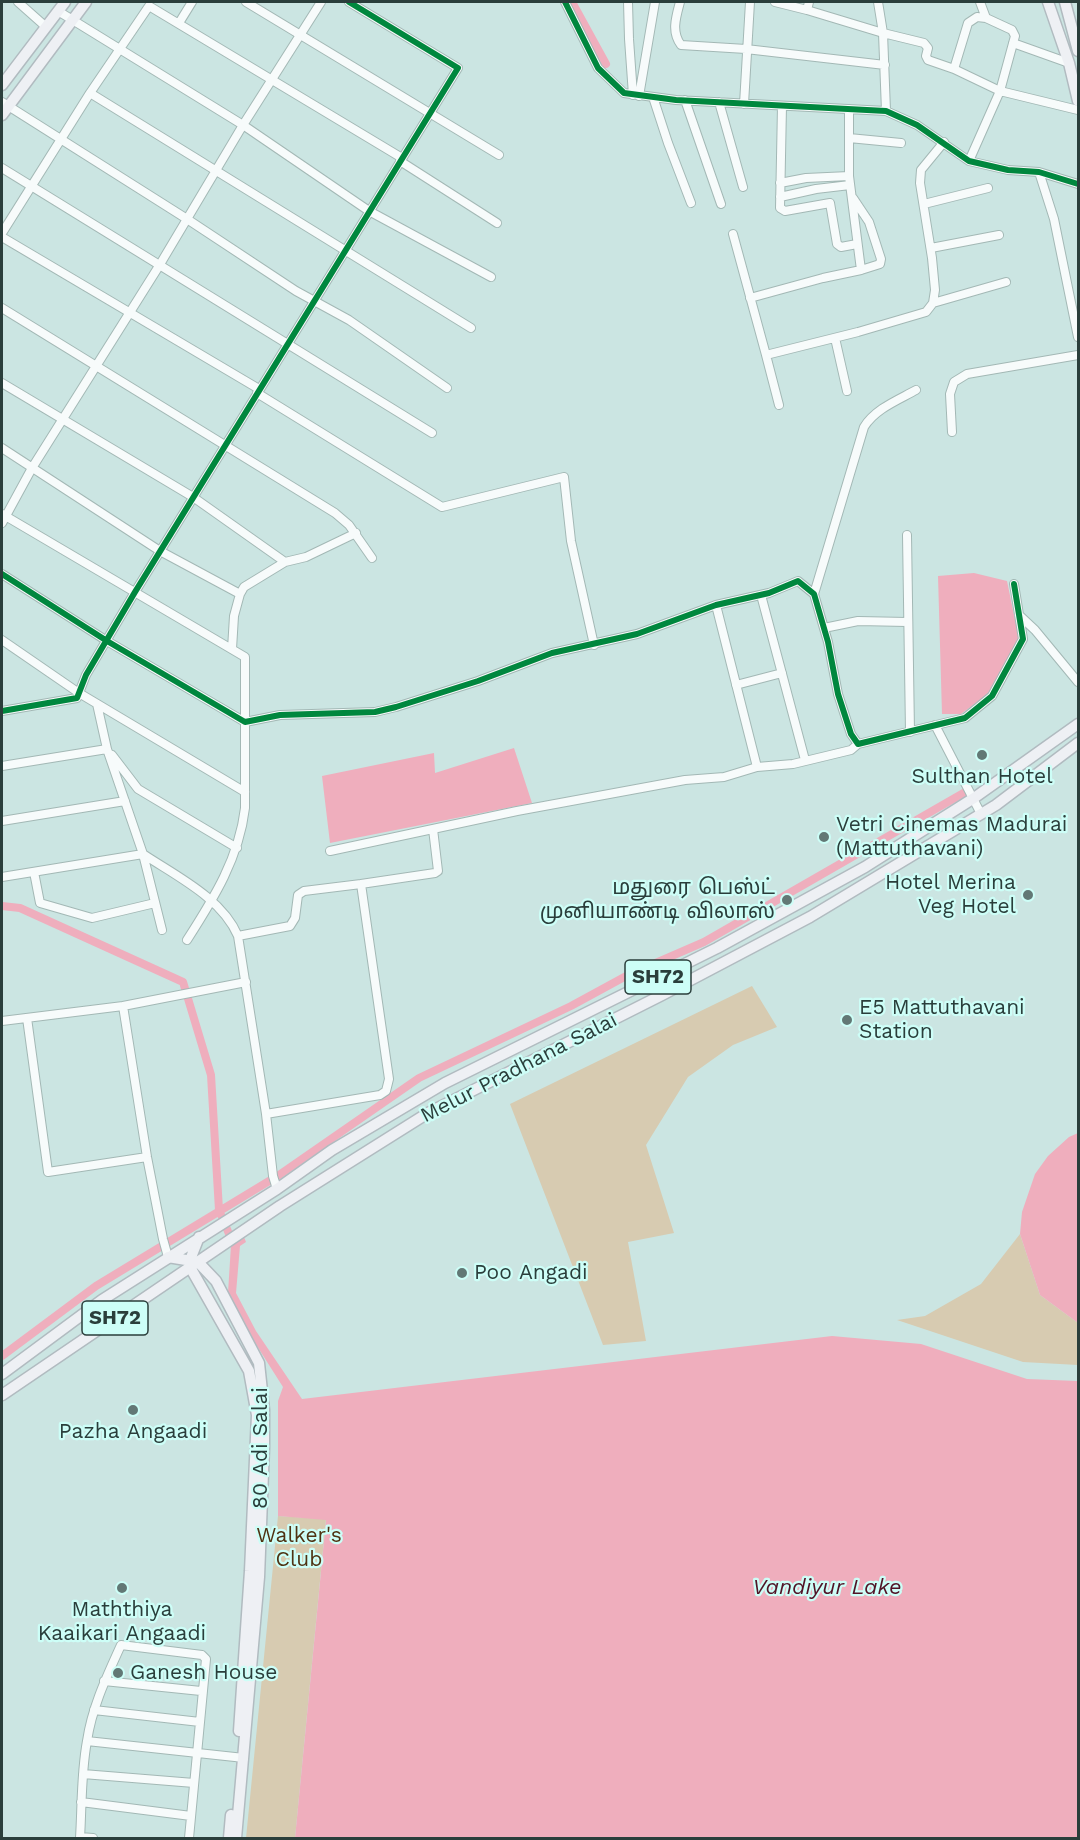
<!DOCTYPE html>
<html>
<head>
<meta charset="utf-8">
<style>
	body { margin:0 }
	#map { position:relative; width:1080px; height:1840px; overflow:hidden; background:#cbe5e2; font-family:"Work Sans",sans-serif }
	canvas { display:block }
	.frame { position:absolute; inset:0; border:3px solid #2a3e3b; pointer-events:none }
</style>
</head>
<body>
<div id="map">
<canvas width="1080" height="1840"></canvas>
<div class="frame"></div>
</div>
<script>
const ctx = document.querySelector('canvas').getContext('2d');
ctx.lineJoin = 'round';
function fill(path, color) {
  ctx.fillStyle = color;
  ctx.fill(path, 'evenodd');
}
function stroke(path, color, width, dash) {
  ctx.strokeStyle = color;
  ctx.lineWidth = width;
  ctx.lineCap = dash ? 'butt' : 'round';
  ctx.setLineDash(dash || []);
  ctx.stroke(path);
}
function write(font, color, halo, rows, align = 'center') {
  ctx.font = font + ' "Work Sans","Noto Sans Tamil",sans-serif';
  ctx.lineWidth = 4.5;
  ctx.setLineDash([]);
  ctx.textBaseline = 'middle';
  ctx.strokeStyle = halo;
  ctx.fillStyle = color;
  for (const [text, x, y, turn = 0] of rows) {
    ctx.save();
    ctx.translate(x, y);
    ctx.rotate((+turn || 0) * Math.PI / 180);
    ctx.textAlign = isNaN(turn) ? turn : align;
    if (halo) ctx.strokeText(text, 0, 0);
    ctx.fillText(text, 0, 0);
    ctx.restore();
  }
}
fill(new Path2D(`
	M752,986L777,1027L733,1045L688,1077L646,1145L674,1233L628,1242L646,1341L603,1345L510,1104Z
	M1020,1234L1040,1295L1078,1323V1365L1023,1362L897,1320L925,1316L981,1284Z
	M278,1516L326,1519L295,1838H246Z`), '#d7cbb1');
fill(new Path2D(`
	M974,573L1007,581L1019,639L987,695L961,714H942L938,576Z
	M514,748L532,803L330,843L322,776L434,753L435,773Z
	M1078,1133V1323L1040,1295L1020,1234L1022,1212L1035,1174L1048,1156L1069,1137Z
	M244,1237L246,1242L240,1246L236,1293L256,1331L302,1399L832,1336L921,1344L1027,1379L1078,1381V1838H295L326,1520L278,1516V1401L283,1387L250,1335L228,1293L231,1245Z`), '#efaebd');
stroke(new Path2D(`
	M572,2L606,64
	M2,906L20,908L183,982L211,1075L219,1210L232,1241
	M2,1356L96,1286L279,1175L419,1078L571,1006L628,975L704,942L967,791`), '#efaebd', 8);
const minor = new Path2D(`
	M18,2L45,26
	M246,2L499,155
	M565,2L598,68L624,93L676,100L886,111L917,125L969,161L1008,170L1039,172L1078,184
	M628,2L629,39L633,95
	M680,2C676,17 671,32 681,45L746,49L885,65
	M775,2L807,10
	M809,2L807,10L883,33L878,2
	M58,11L243,125L369,211
	M179,23L192,2
	M1013,43L1069,63
	M954,69L968,23L977,17L986,18
	M90,93L149,6L402,158
	M639,96L655,2
	M653,97L668,143L691,203
	M685,100L721,204
	M2,102L187,219L296,291L349,320L447,388
	M719,102L743,187
	M744,104L750,2
	M782,106L780,208L785,211L830,203L837,244L841,247L857,244
	M886,111L883,33L924,43L928,48L926,56L928,60L954,69L1000,91L1078,110
	M849,138L901,143
	M400,161L497,223
	M969,161L1000,91L1015,36L1012,30L986,18L980,2
	M2,168L432,433
	M1039,172L1054,219L1078,337
	M780,183L806,178L849,176
	M780,197L816,189L850,185
	M853,198L869,222L881,259L880,264L861,270
	M924,204L988,188
	M369,211L491,277
	M2,233L90,93L471,328
	M733,234L766,355
	M2,237L259,389
	M931,248L999,235
	M750,298L823,278L861,270L849,176V109
	M933,303L1006,282
	M2,308L335,513L349,525L372,558
	M835,338L847,391
	M2,383L193,497L285,562
	M257,393L442,507L564,477L571,541L594,645
	M779,405L766,355L858,332L926,312L933,303L935,290L932,258L920,183L921,170L944,142
	M952,432L950,394L954,382L967,374L1078,355
	M2,448L160,551L240,594
	M2,514L245,657V808C239,858 214,898 187,940
	M2,523L32,468L159,266L243,125L321,2
	M907,535L910,732
	M2,574L107,641L245,722L280,715L375,712L396,707L478,681L552,653L637,634L716,605L769,593L798,581L814,594L828,642L838,694L851,734L858,744L965,718L992,696L1023,639L1014,584
	M814,594L864,427C875,409 898,400 916,390
	M761,595L805,760
	M716,605L757,767
	M1019,615L1035,630L1078,682
	M824,628L858,621L907,622
	M2,640L79,693L245,792
	M232,649L234,616L240,594L244,587L285,562L306,557L356,533
	M736,685L782,673
	M2,711L77,698L86,675L135,592L458,68L349,2
	M935,725L981,814
	M107,749L143,854L162,930
	M112,755L138,789L237,848
	M2,766L107,749L97,704
	M2,821L125,801
	M330,851L517,811L685,780L724,777L757,767L793,764L851,750L858,744
	M34,872L40,903L92,918L155,903
	M2,877L143,854C176,876 222,898 238,936L266,1114L273,1176L277,1189
	M238,936L290,926L295,918L298,895L304,891L361,884
	M123,1006L246,982
	M27,1018L48,1172L147,1157
	M2,1021L123,1006L147,1157L163,1239L168,1257
	M266,1114L380,1095L386,1091L389,1079L361,884L435,873L438,871L433,829
	M104,1681L201,1691
	M94,1710L200,1722
	M87,1741L244,1758
	M83,1774L194,1783
	M81,1802L191,1816
	M80,1837L93,1838
	M80,1838C82,1806 81,1773 87,1741C92,1707 107,1676 121,1645L202,1655L206,1659L189,1838`);
const major = new Path2D(`
	M1048,2L1069,63L1078,101
	M1065,2L1078,51
	M2,85L65,2
	M2,115L86,2
	M199,1237L190,1260V1267L249,1371L257,1415L250,1571L239,1731
	M168,1257L198,1262L216,1281L259,1363L264,1410V1447L259,1577L236,1838
	M2,1374L102,1300L277,1189L332,1150L445,1083L717,948L865,867L974,798L1078,724
	M2,1395L280,1206L428,1113L662,995L810,917L996,805L1078,743
	M229,1838L231,1815`);
stroke(minor, '#a3b8b5', 10);
stroke(major, '#b1bbc0', 13);
stroke(minor, '#f7fbfb', 8);
stroke(major, '#eef0f4', 10);
stroke(new Path2D(`
	M565,2L598,68L624,93L676,100L886,111L917,125L969,161L1008,170L1039,172L1078,184
	M2,574L107,641L245,722L280,715L375,712L396,707L478,681L552,653L637,634L716,605L769,593L798,581L814,594L828,642L838,694L851,734L858,744L965,718L992,696L1023,639L1014,584
	M2,711L77,698L86,675L135,592L458,68L349,2`), '#00873e', 6);
for (const [x, y, r, color] of [
	[982,755,6,"#627875"],
	[824,837,6,"#627875"],
	[1028,895,6,"#627875"],
	[787,900,6,"#627875"],
	[847,1020,6,"#627875"],
	[462,1273,6,"#627875"],
	[133,1410,6,"#627875"],
	[122,1588,6,"#627875"],
	[118,1673,6,"#627875"]
]) {
  const dot = new Path2D();
  dot.arc(x, y, r, 0, 2 * Math.PI);
  ctx.fillStyle = color;
  ctx.fill(dot);
  stroke(dot, '#cdfef7', 2);
}
for (const [x, y, w] of [
	[658,977,66],
	[115,1318,66]
]) {
  const box = new Path2D();
  box.roundRect(x - w / 2, y - 17, w, 34, 4.5);
  ctx.fillStyle = '#cdfef7';
  ctx.fill(box);
  stroke(box, '#2a3e3b', 1.5);
}
write('bold 20px', '#2a3e3b', null, [
	["SH72",658,977],
	["SH72",115,1318]
]);
write('21px', '#2a3e3b', '#cdfef7', [
	["Sulthan Hotel",982,777,"center"],
	["Vetri Cinemas Madurai",836,825],
	["(Mattuthavani)",836,849],
	["Hotel Merina",1016,883,"right"],
	["Veg Hotel",1016,907,"right"],
	["மதுரை பெஸ்ட்",775,888,"right"],
	["முனியாண்டி விலாஸ்",775,912,"right"],
	["E5 Mattuthavani",859,1008],
	["Station",859,1032],
	["Poo Angadi",474,1273],
	["Pazha Angaadi",133,1432,"center"],
	["Maththiya",122,1610,"center"],
	["Kaaikari Angaadi",122,1634,"center"],
	["Ganesh House",130,1673]
], 'left');
write('21px', '#2a3e3b', '#cdfef7', [
	["Melur Pradhana Salai",519,1068,-27],
	["80 Adi Salai",261,1448,-90]
]);
write('21px', '#4f3212', '#cdfef7', [
	["Walker's",299,1536],
	["Club",299,1560]
]);
write('italic 22px', '#511326', '#cdfef7', [
	["Vandiyur Lake",827,1588]
]);
</script>
</body>
</html>
